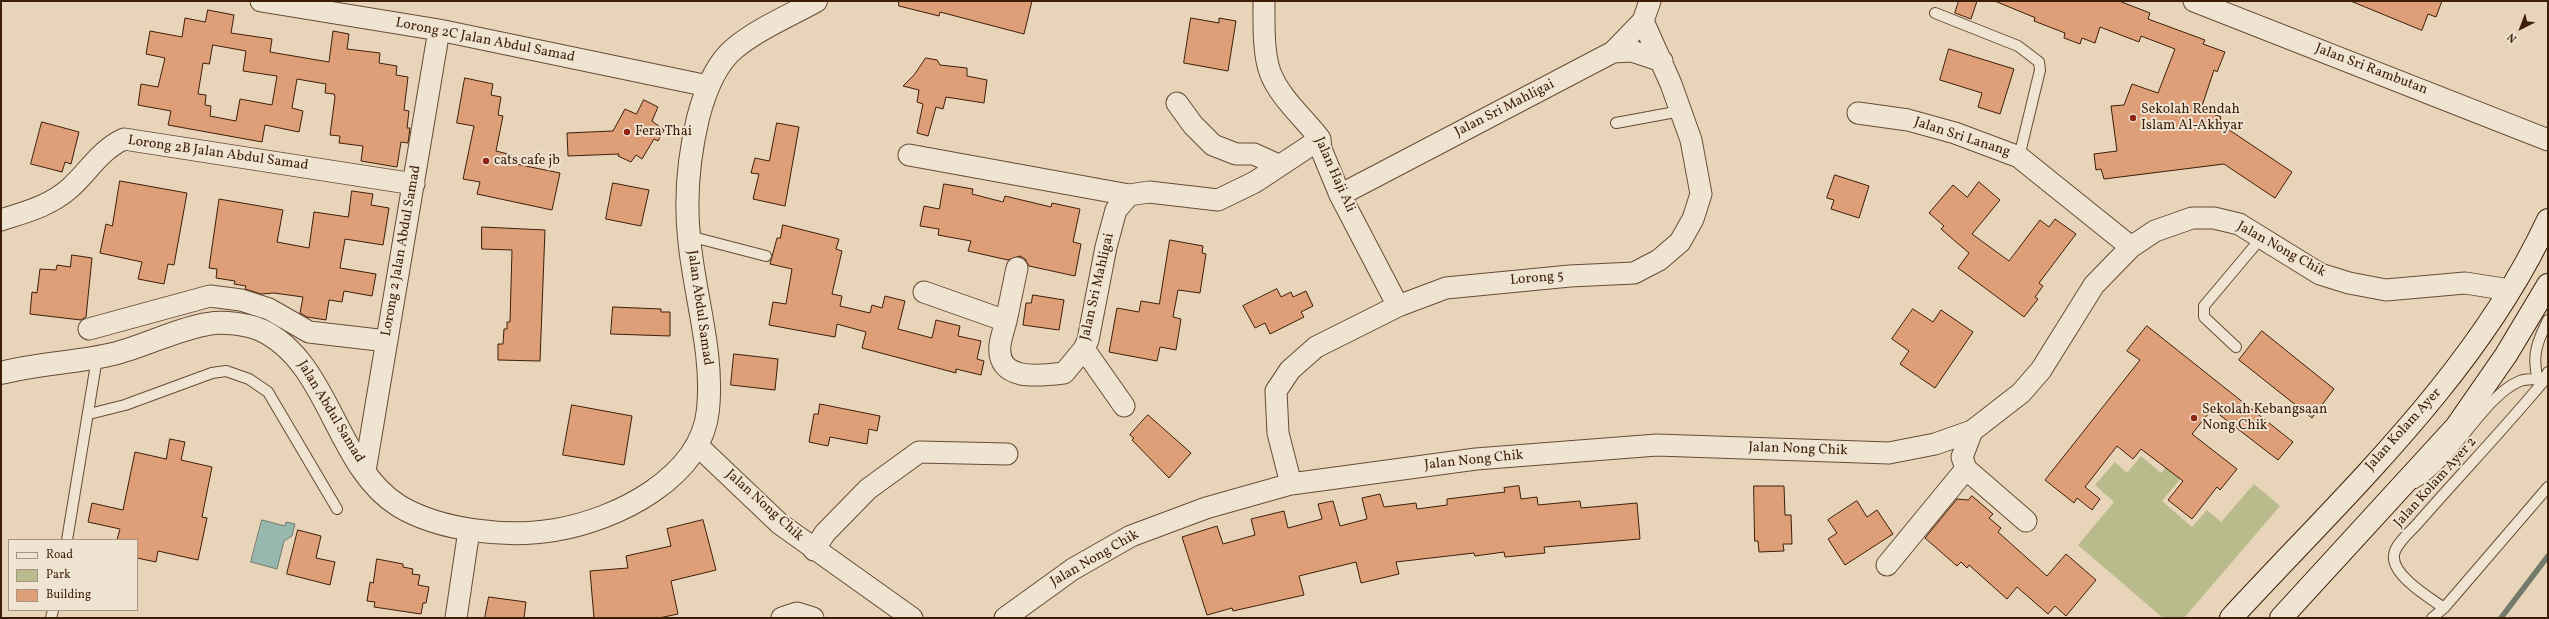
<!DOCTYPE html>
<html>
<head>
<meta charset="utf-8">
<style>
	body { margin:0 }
	#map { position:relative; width:2549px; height:619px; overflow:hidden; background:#e7d4b9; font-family:Vollkorn,serif }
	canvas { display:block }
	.frame { position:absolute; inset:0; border:2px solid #3d1e07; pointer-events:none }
	.legend { position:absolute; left:8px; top:539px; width:130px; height:72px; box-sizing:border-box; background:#efe3d2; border:1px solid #a89481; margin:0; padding:5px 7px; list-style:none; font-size:12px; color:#3d1e07 }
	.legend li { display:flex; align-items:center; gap:8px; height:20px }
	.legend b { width:20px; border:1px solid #a89481 }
	.north { position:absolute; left:2501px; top:8px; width:40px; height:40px; -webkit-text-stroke:3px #efe3d2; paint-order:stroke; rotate:222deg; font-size:11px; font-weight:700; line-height:16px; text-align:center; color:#3d1e07 }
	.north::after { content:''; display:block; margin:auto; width:14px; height:18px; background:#3d1e07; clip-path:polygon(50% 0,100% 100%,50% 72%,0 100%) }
</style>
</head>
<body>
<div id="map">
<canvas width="2549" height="619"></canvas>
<div class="frame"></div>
<ul class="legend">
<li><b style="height:5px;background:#efe3d2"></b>Road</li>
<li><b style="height:11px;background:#babb8c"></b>Park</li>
<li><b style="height:11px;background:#de9e78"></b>Building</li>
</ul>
<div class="north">N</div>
</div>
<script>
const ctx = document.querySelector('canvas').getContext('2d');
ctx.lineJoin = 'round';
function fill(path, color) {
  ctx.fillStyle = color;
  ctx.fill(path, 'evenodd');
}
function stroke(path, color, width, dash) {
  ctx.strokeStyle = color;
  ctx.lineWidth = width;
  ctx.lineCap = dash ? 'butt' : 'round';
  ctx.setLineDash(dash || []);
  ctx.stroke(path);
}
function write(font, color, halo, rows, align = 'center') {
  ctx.font = font + ' Vollkorn,serif';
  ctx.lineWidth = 4;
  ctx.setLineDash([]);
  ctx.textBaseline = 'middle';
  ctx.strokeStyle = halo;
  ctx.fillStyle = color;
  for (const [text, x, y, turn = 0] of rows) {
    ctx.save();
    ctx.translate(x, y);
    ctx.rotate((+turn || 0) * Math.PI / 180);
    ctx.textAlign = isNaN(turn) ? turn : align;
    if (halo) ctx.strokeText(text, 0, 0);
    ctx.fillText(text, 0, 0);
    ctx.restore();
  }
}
fill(new Path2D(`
	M2141,456L2161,473L2173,459L2187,471L2162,501L2192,527L2207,510L2221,522L2254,484L2280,506L2184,618H2163L2078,545L2114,502L2095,485L2115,462L2127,473Z`), '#babb8c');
const water = new Path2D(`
	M262,520L285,526L286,522L295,524L292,536L284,541L277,569L251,562Z`);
fill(water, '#97b8af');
stroke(water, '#737a6c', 1);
stroke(new Path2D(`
	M2501,618L2548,556`), '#737a6c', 5.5);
const building = new Path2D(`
	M899,1H1032L1024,34L940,12L939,16L899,6Z
	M1959,1H1977L1971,19L1955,13Z
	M1995,1H2119L2150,13L2148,19L2205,40L2203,44L2225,52L2217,72L2214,70L2201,109L2221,117L2219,123L2292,172L2275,198L2224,164L2104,179L2101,169L2096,170L2094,154L2117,151L2111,106L2124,105L2132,84L2158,93L2175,49L2141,36L2139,42L2100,27L2095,43L2082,38L2080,44L2064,38L2065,33L2034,21L2035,18Z
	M2351,1H2442L2436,17L2428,14L2422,30Z
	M208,10L234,15L231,33L272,39L270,52L329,62L333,31L349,34L347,49L380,53L379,63L397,66L396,75L408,77L404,110L409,111L407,128H410L408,143L401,142L397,167L361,161L363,146L339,143L340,136L330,135L335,97L334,94L325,93L326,84L297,79L292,108L303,111L299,132L265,125L262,142L168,125L171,111L138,105L141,84L158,87L165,58L146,54L150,31L182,37L185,18L205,22ZM213,45L246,51L243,71L277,76L272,105L240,99L236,121L210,116L211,106L205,105L206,95L198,94L203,63L209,64Z
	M1191,18L1219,23V18L1236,21L1228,71L1184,63Z
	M1949,49L2014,69L2000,114L1978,107L1982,93L1940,80Z
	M926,58L937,60L940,65L967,68V76L987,80L984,103L946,97L943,109L936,107L928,136L917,133L923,104L917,102L919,90L903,86L914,75Z
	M465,78L493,84L491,95L501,97L498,115L503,116L496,151L512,155L511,163L560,173L552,210L477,194L480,182L463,179L474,126L457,123Z
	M644,100L658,107L652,121L664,130L658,141L654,139L642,159L636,155L631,162L618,156L619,154L568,156L567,133L613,131L625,109L636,114Z
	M42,122L79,132L71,164L65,162L62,172L31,164Z
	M777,123L799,127L785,206L753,199L759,174L751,173L755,158L769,161Z
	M1835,175L1869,186L1859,218L1831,209L1834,200L1827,198Z
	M120,181L187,193L174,265L168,264L164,284L138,279L142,262L100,253L106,224L112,226Z
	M1979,182L2000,200L1972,234L2009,261L2040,220L2049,227L2055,219L2076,234L2039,283L2043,286L2035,297L2038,299L2024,317L1958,268L1969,253L1941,229L1944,226L1929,213L1953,185L1967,197Z
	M613,183L649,190L641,226L606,219Z
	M944,184L973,189L972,194L1003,202L1005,196L1051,207L1052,203L1080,209L1073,242L1081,244L1075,276L1029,266L1025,259L1020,256L1008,260L968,251L971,241L938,235L939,229L920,226L924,206L939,209Z
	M352,191L373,194L371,205L389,208L383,245L345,239L340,268L376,274L372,296L344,291L342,302L329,300L326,320L307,317L300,313L303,297L274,293L261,294L245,289L246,286L234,284L235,281L216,278L217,269L209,268L219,199L283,210L277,242L309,248L314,212L348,217Z
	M783,225L839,239L836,249L842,251L832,294L842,296L840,306L870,313L872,305L882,308L885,296L905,301L898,329L932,338L936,320L960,326L958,336L981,341L977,359L984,361L981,375L956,369V373L862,348L866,332L837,324L835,337L769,325L773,302L786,304L792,269L770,264L777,238H780Z
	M482,227L545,230L540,361L498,360V344H503L504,329H507V322H510L512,250L482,249Z
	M1170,240L1203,246L1202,253L1206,254L1200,293L1178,290L1173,317L1181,319L1176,350L1160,347L1157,361L1109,352L1117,308L1139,312L1141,301L1159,304Z
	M72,255L92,258L86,317L81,320L30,314L32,292L37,293L40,269L56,270L57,265L70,267Z
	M1277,289L1281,297L1291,292L1293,297L1306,291L1313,306L1301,312L1304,317L1270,334L1265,323L1255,328L1243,306Z
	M1033,295L1064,300L1059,330L1023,325L1026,303H1031Z
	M613,307L661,309V312H670V336L611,334Z
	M1913,309L1933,322L1941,310L1973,332L1935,388L1900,364L1909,351L1892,339Z
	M2147,326L2293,442L2278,460L2212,409L2192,434L2237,469L2220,490L2217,487L2192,519L2168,500L2183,481L2141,449L2133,459L2117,446L2085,487L2100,499L2092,510L2077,498L2074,503L2045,480L2140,360L2127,351Z
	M2262,331L2334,389L2312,418L2239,360Z
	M734,354L778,359L775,390L731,385Z
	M820,404L880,416L877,431L869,429L867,444L830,437L828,446L809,442L814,414H818Z
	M572,405L632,416L624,465L563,455Z
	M1148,415L1191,453L1169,478L1132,440L1134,438L1130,435Z
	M170,439L185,442L181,460L212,467L202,517L207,518L198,560L158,551L156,562L137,558V540H117L120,529L88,522L92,503L123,510L135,452L166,459Z
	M1519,486L1521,499L1537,497L1538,505L1580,501L1581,508L1637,503L1640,539L1544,547L1545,553L1505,557L1504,552L1475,556L1474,553L1396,562L1399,574L1361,583L1356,562L1299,576L1304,595L1233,611L1232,608L1207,615L1182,537L1217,526L1223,544L1255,535L1251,519L1284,511L1288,528L1322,519L1318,504L1333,501L1340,526L1367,519L1362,498L1380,494L1384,507L1416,503L1417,509L1447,505V499L1505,492L1504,488Z
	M1754,486H1784L1785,515H1791L1792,544H1783L1784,551L1759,552L1758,541H1755Z
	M1972,496L1993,514L1989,518L2001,528L1998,532L2047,576L2066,554L2096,580L2066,616L2055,606L2048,614L2017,587L2007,599L1969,565L1967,568L1961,562L1957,566L1925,538L1957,499L1968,500Z
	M1857,501L1867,517L1877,510L1893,534L1845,565L1828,539L1837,533L1828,520Z
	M703,520L716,570L671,581L678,614L659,618H594L590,571L628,568L626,556L671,546L667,529Z
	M298,530L321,536L316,558L335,562L330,585L287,574Z
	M377,559L403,564V567L413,569L412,574L420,575L418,585L429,587L426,603H423L421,614L374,607L375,602L367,601L370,582L373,583Z
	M489,597L526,602L524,618H485Z`);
fill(building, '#de9e78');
stroke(building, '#3d1e07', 1);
const service = new Path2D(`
	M1935,13L2018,46L2039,62L2040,70L2019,157
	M1616,123L1681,111
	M689,236L766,256
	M2236,347L2204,317V306L2262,237
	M2543,382L2538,379C2531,356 2538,340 2548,320
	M89,414L125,405L212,373L226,371L249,379L268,392L337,509
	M2415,483C2453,462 2483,396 2520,381C2525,379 2533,379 2538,379
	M67,540L97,358
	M2444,608C2430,598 2391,575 2394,555C2395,544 2411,531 2418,523C2459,476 2503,430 2543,382L2548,372
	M51,618L53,610
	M2432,618L2444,608L2548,487`);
const minor = new Path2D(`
	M261,1L439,30L708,86
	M1264,1C1264,21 1263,53 1270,72C1279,97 1304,118 1320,139L1321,149L1340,195L1398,306
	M2194,1L2548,140
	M1613,52L1632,51L1662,61
	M1177,103L1193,125L1213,145L1236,154H1254L1278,165
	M1858,113L1908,120L1955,133L2019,157L2131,247
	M909,155L1129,195
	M1340,195L1613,52L1643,21L1650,1
	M1,220C26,212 50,206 70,188C89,171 100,150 124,139L414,184
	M924,292L1006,321C1004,329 1001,337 1000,345C996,382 1040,376 1064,373L1084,349L1088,340L1106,247L1116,210L1129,195L1149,192L1218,200L1255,182L1320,139
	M1006,321L1017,268
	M89,329L210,296L241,300L269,309L309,332L387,341
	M1084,349L1124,406
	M1972,431L1962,457L1966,469L2026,521
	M698,446L780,524L912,618
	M365,471L439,30
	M1291,484L1278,433L1276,391L1290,370L1316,347L1398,306L1446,288L1570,276L1634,273L1659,260L1680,242L1693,219L1701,194L1691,140L1671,84L1643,21
	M814,550L825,533L868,489L919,452L1007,454
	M1887,565L1966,469
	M456,618L469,530
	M782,618L797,613L813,618
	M1005,618L1073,569L1131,536L1206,508L1291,484L1476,459L1657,445L1889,453L1935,444L1972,431L2021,393L2041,370L2094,285L2131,247L2155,231L2192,218H2214L2239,224L2320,274L2349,283L2386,290L2465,283L2510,290`);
const tertiary = new Path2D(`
	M1,373C38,363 76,363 113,354C143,347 179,328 208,324C223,321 247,324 261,330C330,362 335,466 399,506C441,531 508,538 555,530C616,520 701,478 708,410C714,352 694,295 689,237C685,198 689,156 698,118C704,95 715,64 735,48C758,29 789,16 816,1`);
const secondary = new Path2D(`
	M2231,618C2345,494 2476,375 2548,220
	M2281,618L2456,427L2506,355L2548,285`);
stroke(service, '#684c34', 12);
stroke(minor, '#684c34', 23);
stroke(tertiary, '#684c34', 24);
stroke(secondary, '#3d1e07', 24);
stroke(service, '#efe3d2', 10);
stroke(minor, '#efe3d2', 21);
stroke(tertiary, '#efe3d2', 22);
stroke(secondary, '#efe3d2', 22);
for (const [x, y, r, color] of [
	[2133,118,4,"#8f2418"],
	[627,132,4,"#8f2418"],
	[486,161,4,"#8f2418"],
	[2194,418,4,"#8f2418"]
]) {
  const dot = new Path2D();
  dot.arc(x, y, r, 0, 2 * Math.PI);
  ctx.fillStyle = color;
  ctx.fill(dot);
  stroke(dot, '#efe3d2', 1.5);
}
write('14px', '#3d1e07', '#efe3d2', [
	["Lorong 2C Jalan Abdul Samad",485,41,11],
	["Jalan Sri Rambutan",2371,70,21],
	["Jalan Sri Mahligai",1505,109,-27],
	["Jalan Sri Lanang",1962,138,18],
	["Lorong 2B Jalan Abdul Samad",218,154,8],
	["Jalan Haji Ali",1334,175,66],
	["Jalan Nong Chik",2281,250,29],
	["Lorong 2 Jalan Abdul Samad",402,251,-80],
	["Lorong 5",1537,279,-5],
	["Jalan Sri Mahligai",1098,287,-77],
	["Jalan Abdul Samad",699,308,82],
	["Jalan Abdul Samad",330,412,59],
	["Jalan Kolam Ayer",2404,430,-48],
	["Jalan Nong Chik",1798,450,2],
	["Jalan Nong Chik",1474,461,-6],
	["Jalan Kolam Ayer 2",2436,483,-48],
	["Jalan Nong Chik",764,506,42],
	["Jalan Nong Chik",1095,559,-30]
]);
write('14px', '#3d1e07', '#efe3d2', [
	["Sekolah Rendah",2141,110],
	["Islam Al-Akhyar",2141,126],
	["Fera Thai",635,132],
	["cats cafe jb",494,161],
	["Sekolah Kebangsaan",2202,410],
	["Nong Chik",2202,426]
], 'left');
</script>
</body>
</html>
